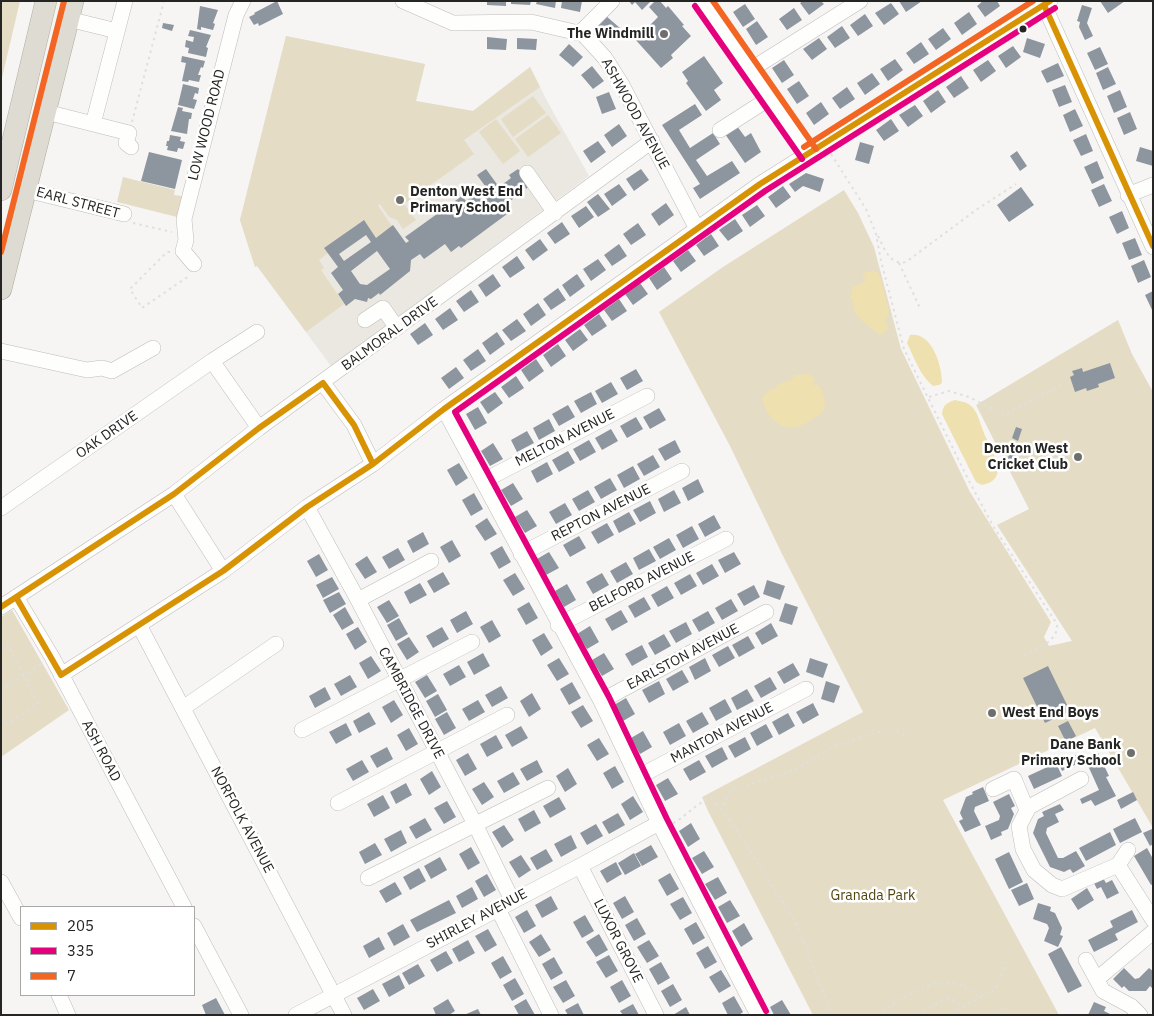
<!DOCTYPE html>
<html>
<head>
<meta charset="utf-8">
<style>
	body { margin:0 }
	#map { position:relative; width:1154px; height:1016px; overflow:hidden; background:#f6f5f4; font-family:"IBM Plex Sans",sans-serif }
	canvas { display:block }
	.frame { position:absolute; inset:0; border:2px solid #252524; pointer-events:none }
	.legend { position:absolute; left:20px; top:906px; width:175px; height:90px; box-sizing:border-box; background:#fff; border:1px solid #a8a8a7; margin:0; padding:6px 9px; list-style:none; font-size:15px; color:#252524 }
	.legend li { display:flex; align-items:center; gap:10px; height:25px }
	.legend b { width:25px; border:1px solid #a8a8a7 }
</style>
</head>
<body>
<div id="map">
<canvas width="1154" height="1016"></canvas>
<div class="frame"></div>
<ul class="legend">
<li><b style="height:6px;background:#d89305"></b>205</li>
<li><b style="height:6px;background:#e5007d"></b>335</li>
<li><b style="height:6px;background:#f26522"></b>7</li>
</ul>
</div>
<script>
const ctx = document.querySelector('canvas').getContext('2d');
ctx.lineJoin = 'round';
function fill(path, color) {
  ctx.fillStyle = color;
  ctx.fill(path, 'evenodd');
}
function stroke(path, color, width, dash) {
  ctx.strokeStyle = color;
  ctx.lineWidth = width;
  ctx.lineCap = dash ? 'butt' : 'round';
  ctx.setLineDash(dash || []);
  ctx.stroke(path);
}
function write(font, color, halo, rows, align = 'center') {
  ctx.font = font + ' "IBM Plex Sans",sans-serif';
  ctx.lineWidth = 5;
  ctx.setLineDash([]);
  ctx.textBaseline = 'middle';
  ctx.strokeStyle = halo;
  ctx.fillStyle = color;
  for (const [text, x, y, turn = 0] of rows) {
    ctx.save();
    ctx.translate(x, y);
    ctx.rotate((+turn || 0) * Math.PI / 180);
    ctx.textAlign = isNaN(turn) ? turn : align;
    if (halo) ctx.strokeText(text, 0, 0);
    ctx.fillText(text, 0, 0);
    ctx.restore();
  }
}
fill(new Path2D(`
	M286,36L425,64L416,101L473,111L530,67L547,101L589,176L331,366L257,266L255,267L240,220Z`), '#eae8e1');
fill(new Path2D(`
	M1,1H20L1,82Z
	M286,36L425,64L416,101L473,111L530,67L540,87L464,140L474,154L404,204L416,220L403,229L397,220L389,217L380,204L378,206L392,226L376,238L363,220L325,248L328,253L319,260L324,268L321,270L344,304L306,332L257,266L255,267L240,220Z
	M533,96L546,113L513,137L501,119Z
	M548,115L561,133L528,157L515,139Z
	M496,119L520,151L503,164L479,132Z
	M123,177L175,190L174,195L182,196L177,217L117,202Z
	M844,190L858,213L874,247L901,349L970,492L1051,622L1044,637L1049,646L1072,641L997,525L1029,509L976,405L1118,320L1132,354L1153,392V828L1095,728L943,800L1059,1015H813L708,811L702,797L863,712L783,556L730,446L659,312L723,267Z
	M12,610L69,710L1,757V617Z`), '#e4dcc5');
fill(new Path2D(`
	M873,271L878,272L880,277L889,311L885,322L889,329L880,335L862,321L853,310L855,307L852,304L853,299H850L853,285L857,286L865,282V277L862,276L863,273Z
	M910,335C932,332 942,365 942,383L939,385L933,386C920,376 914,357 907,343Z
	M808,374L812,376L815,380L813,385H819C824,396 827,401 823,412C815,417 804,426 795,427C776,429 765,413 762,398L771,389H775L777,385L784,382H789L795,375Z
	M955,400C959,401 966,402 970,405C978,411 980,424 984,433C990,449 1013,479 982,485L976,482L942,414C943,405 946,403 955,400Z`), '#eee0af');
fill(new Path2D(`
	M277,1L283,14L259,26L258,23L254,25L249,17L255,14L254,13Z
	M487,1H506V6L487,5Z
	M511,1H531L530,5L511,4Z
	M537,1H556L555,8L536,4Z
	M562,1H582L580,12L561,8Z
	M629,1H651L642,10L635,2L632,5Z
	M655,1H660L666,8L668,6L684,25L682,26L691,36L671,55L673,58L661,68L634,38L641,30L643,32L658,17L649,7Z
	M803,1H821L824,4L809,15L800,3Z
	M899,1H922L906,12Z
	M983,1H997L1000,6L985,17L977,6Z
	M1100,1H1125L1108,13Z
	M891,3L899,14L884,25L875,13Z
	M745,4L755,19L743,27L733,12Z
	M1082,5L1092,8L1087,23L1093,36L1085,40L1079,27L1080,22L1077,21Z
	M200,6L218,10L213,23L215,24L213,30L201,27V30L197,29Z
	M794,8L802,20L787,30L779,19Z
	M969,12L977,24L962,35L954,23Z
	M865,14L873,26L858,36L850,25Z
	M606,16L620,28L611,39L597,26Z
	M757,21L768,37L756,45L746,29Z
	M163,23L174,25L172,31L162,28Z
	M842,26L850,38L835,48L827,37Z
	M943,28L951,39L936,50L928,39Z
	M190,30L211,35L206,47L208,48L206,57L188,53L189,48L185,47L186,40L193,42L194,37L188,36Z
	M487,37L507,39L506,50L487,49Z
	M517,38L537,39L536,50L517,49Z
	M819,38L827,49L812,60L803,49Z
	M1027,38L1045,44L1040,58L1023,52Z
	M921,42L929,54L914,64L906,53Z
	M569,44L583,57L573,67L559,55Z
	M1013,46L1021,57L1006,68L998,56Z
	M1100,47L1108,64L1095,70L1087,53Z
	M182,56L205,61L203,68L201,67L198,75H201L199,82L189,80L188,82L182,81L186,63L181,62Z
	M704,56L723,83L714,90L721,100L706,111L686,83L688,81L682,72Z
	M895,59L903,70L888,81L880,69Z
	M784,60L794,75L782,83L772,68Z
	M988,60L996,71L981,82L973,70Z
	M1058,63L1064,76L1047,83L1041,71Z
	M592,66L604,81L593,89L581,75Z
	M1108,67L1116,84L1103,90L1096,73Z
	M872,73L880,84L865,95L857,83Z
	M961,76L969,88L954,98L946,87Z
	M799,81L809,96L797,104L787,89Z
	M183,84L199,88L198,94L195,93L193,99L197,100L194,109L178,105Z
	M1065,85L1072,102L1059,107L1052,90Z
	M847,87L855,99L840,109L832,98Z
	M938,90L946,102L931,113L923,101Z
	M1120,90L1127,107L1114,113L1107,96Z
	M609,92L616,109L602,114L596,97Z
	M821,102L829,114L814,125L806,113Z
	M695,104L702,115L679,130L690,148L713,133L720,144L696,160L707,176L732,161L740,173L700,199L693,188L700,184L662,125Z
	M915,105L923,116L908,127L899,115Z
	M178,107L183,108L182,111L192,113L191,119H189L187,134L171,131Z
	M1075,109L1083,126L1070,132L1063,115Z
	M1130,112L1137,129L1124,135L1117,118Z
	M891,119L899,131L884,141L876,130Z
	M619,124L627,136L612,147L604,135Z
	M737,126L745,137L751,133L761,152L745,163L725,134Z
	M1086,134L1093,151L1081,156L1073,140Z
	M170,135L181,137L180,141L185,142L183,149L178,148L177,152L167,150L168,146H166L167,141H169Z
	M598,141L606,152L591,163L583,151Z
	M860,142L874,146L869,164L855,160Z
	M1140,147L1153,151V166L1136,161Z
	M1017,151L1027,166L1020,171L1010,156Z
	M149,152L182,160L175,189L141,181Z
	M1097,161L1104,178L1092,184L1084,167Z
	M486,169L499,187L511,178L509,175L518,169L531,185L526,189L525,186L519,190L521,193L502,207L507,214L461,248L459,246L451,252L445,244L424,259L420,254L411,260L410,271L380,295L379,293L371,299L368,298L367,302L355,299L346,306L338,294L343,290L331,273L338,267L324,248L364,220L376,238L393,225L406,243L409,241L405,237L462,196L466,201L476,194L482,201L491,194L477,175ZM366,235L371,242L344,261L339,254ZM377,251L390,269L367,285L360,284L351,271Z
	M641,169L649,180L634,191L626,179Z
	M806,173L824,179L820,192L803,186L795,192L789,184Z
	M619,184L627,195L612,206L604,194Z
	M1104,184L1112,201L1099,207L1091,190Z
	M783,186L791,197L776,208L768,197Z
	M1021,187L1034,205L1009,222L997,205Z
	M598,194L610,209L598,217L587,202Z
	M666,203L674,215L659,226L651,214Z
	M757,205L765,216L750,227L742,215Z
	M586,206L594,217L579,228L571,216Z
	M1122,211L1129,228L1117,234L1109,217Z
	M735,219L743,231L728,241L719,230Z
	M562,222L570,234L555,244L547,233Z
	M638,223L646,235L631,245L623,234Z
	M711,234L719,246L704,256L696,245Z
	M1135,238L1142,255L1129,260L1122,243Z
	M540,239L548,250L533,261L525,250Z
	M619,244L627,256L612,266L604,255Z
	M688,250L696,261L681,272L673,261Z
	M517,256L525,268L510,278L502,267Z
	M598,259L606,270L591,281L583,269Z
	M1144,260L1151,277L1138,283L1131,266Z
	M664,267L672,279L657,290L649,278Z
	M493,274L501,286L486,297L478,285Z
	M577,274L585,286L570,297L562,285Z
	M640,283L648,294L633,305L625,294Z
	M558,288L566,300L551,310L543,299Z
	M471,290L479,302L464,312L456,301Z
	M1153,291V312L1145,295Z
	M619,299L627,311L612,321L604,310Z
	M538,303L546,315L531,326L523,314Z
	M450,308L458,320L443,330L435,319Z
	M599,314L607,326L592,336L584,325Z
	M517,319L526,331L511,341L502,330Z
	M425,323L433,335L418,345L410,334Z
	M580,329L588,340L573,351L565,340Z
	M497,332L505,344L490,355L482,343Z
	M558,344L566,356L551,367L543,355Z
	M478,349L486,361L471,371L463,360Z
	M536,359L544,371L529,382L521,370Z
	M1110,363L1115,378L1098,384L1099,387L1087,391L1086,388L1075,392L1070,377L1074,375L1072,371L1082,368L1083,372Z
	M456,367L464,378L449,389L441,378Z
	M636,369L643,381L627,390L620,378Z
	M516,376L524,388L509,398L501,387Z
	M611,382L618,394L602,403L595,391Z
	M495,392L503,403L488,414L480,402Z
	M591,392L597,404L581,413L574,401Z
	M568,405L575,417L559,426L552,414Z
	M478,407L487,423L475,430L466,414Z
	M659,408L666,420L650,429L643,417Z
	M636,417L643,429L627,438L620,426Z
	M549,419L555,431L539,440L533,428Z
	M1016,427L1022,429L1018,441L1012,438Z
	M611,429L618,441L602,450L595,438Z
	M527,431L534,443L517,452L511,440Z
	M589,440L596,452L580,461L573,449Z
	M675,440L681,452L665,461L658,449Z
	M493,443L503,459L490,466L481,451Z
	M568,451L575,463L559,472L552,460Z
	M1009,451L1016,452L1015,461L1008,460Z
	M653,455L660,467L644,476L637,464Z
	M547,462L553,474L537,483L531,471Z
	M459,463L468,478L456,486L447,470Z
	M633,466L640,479L624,488L617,475Z
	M610,478L617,490L601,499L594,487Z
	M698,479L704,492L688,501L682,488Z
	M513,483L523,499L511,506L501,490Z
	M588,490L595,502L579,511L572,499Z
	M674,490L681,503L664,512L658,499Z
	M474,493L483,509L471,516L462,500Z
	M650,501L656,513L640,522L633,510Z
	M565,503L572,515L556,524L549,512Z
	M527,510L537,526L525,533L515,517Z
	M629,512L636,524L619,533L613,521Z
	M714,515L721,528L705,537L698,524Z
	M487,518L497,534L485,541L475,526Z
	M607,523L614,535L598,544L591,532Z
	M692,526L699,539L683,548L676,535Z
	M423,532L429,544L413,553L407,541Z
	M579,536L586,548L570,557L563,545Z
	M669,538L676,550L660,559L653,547Z
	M452,540L461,556L449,563L440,547Z
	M502,546L511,562L499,569L490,553Z
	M398,548L405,560L389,569L382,557Z
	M649,549L656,561L639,570L633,558Z
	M549,552L559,568L546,575L537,559Z
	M734,552L741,564L725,573L718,560Z
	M319,554L328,570L316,577L307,561Z
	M367,556L377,572L365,579L355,564Z
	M626,562L633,574L617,583L610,571Z
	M712,564L719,576L703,585L696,573Z
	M443,572L450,584L434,593L427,581Z
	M515,573L525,589L513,596L503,580Z
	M602,573L609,585L593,594L586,582Z
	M690,574L697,586L681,595L674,583Z
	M332,577L339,589L323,598L316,585Z
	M767,580L785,586L780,600L763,594Z
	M420,583L427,595L410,604L404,592Z
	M567,584L576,600L564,607L555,591Z
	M754,585L760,597L744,606L737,594Z
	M667,586L674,598L658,607L651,595Z
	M339,592L346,604L330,613L323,600Z
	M644,597L651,609L635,618L628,606Z
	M731,599L738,611L722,620L715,608Z
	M389,600L399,616L387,623L377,607Z
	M529,602L538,618L526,625L517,609Z
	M785,603L798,607L792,625L779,621Z
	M345,607L354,623L342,630L333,615Z
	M621,610L628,622L612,631L605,619Z
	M466,611L473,624L457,633L450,620Z
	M708,611L715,623L699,632L692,620Z
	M399,618L408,634L396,641L387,625Z
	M492,620L501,636L489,643L480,627Z
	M686,622L692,634L676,643L669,631Z
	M771,623L778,636L762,645L755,633Z
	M590,626L599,642L587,649L577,634Z
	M358,627L367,642L355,650L346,634Z
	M442,627L449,639L433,648L426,636Z
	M544,633L553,648L541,656L532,640Z
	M664,634L671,646L655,655L648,643Z
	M748,636L755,648L739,657L732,645Z
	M409,637L419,652L407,660L397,644Z
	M642,645L648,657L632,666L625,654Z
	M728,646L735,658L719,667L712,655Z
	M483,653L490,666L474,675L467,662Z
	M604,653L614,669L602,676L592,660Z
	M371,656L381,671L368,679L359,663Z
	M559,658L569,674L557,681L547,665Z
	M705,658L711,671L695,680L689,667Z
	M810,658L828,664L823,678L806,672Z
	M793,663L800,675L784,684L777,672Z
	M459,665L466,677L450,686L443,674Z
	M1048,666L1070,711L1045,723L1023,678Z
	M682,670L689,682L673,691L666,679Z
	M350,675L357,687L341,696L334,684Z
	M427,675L437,691L425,698L415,682Z
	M770,677L777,689L761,698L754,686Z
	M659,681L665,694L649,703L642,690Z
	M826,681L840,686L834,703L821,699Z
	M572,682L581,698L569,705L560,689Z
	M501,686L508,698L492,707L485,695Z
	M325,687L331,699L315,708L309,696Z
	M747,689L754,701L737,710L731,698Z
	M532,693L541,709L529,717L520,701Z
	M438,694L447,710L435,717L426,701Z
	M626,698L635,714L623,721L614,705Z
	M725,699L732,712L716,721L709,708Z
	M394,700L403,715L391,723L382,707Z
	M478,700L485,712L469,721L462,709Z
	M813,703L819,715L803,724L796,712Z
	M583,705L593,721L581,728L571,712Z
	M369,712L376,724L359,733L353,721Z
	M447,712L456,728L444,735L435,719Z
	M702,712L709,724L693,733L686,721Z
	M788,713L795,726L779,735L772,722Z
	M1068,721L1076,736L1066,742L1058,726Z
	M346,723L352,735L336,744L329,732Z
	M679,723L686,736L670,745L663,732Z
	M766,724L773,737L757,746L750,733Z
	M521,726L528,738L512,747L505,735Z
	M409,728L418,744L406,751L397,735Z
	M643,731L652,747L640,754L631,738Z
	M496,735L503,748L487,757L480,744Z
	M745,737L751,749L735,758L728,746Z
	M599,738L609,754L597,761L587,745Z
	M387,747L393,759L377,768L370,756Z
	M722,747L728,759L712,768L705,756Z
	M468,753L477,769L465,776L456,760Z
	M1098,753L1109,776L1106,777L1116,796L1095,806L1091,800L1082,804L1080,799L1099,790L1085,759Z
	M1078,754L1081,762L1062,771L1058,762Z
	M362,760L369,772L353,781L346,769Z
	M537,760L543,772L527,781L520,769Z
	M699,760L706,772L690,781L683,769Z
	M1056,763L1062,776L1034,789L1028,776Z
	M615,766L624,782L612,789L603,773Z
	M568,768L577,784L565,792L556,776Z
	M432,771L441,787L429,795L420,779Z
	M513,772L520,784L504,793L497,781Z
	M668,778L678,794L665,801L656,785Z
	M484,782L494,797L482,805L472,789Z
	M406,783L412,795L396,804L390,792Z
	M983,787L989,801L975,807L974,811L981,825L965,832L959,821L963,819L960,813L966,797L973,794L972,792Z
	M1133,792L1137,800L1121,809L1117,800Z
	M1009,794L1015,806L1011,808L1014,814L1008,829L1001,832L1002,835L991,840L985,826L999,820L1000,816L993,802Z
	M383,795L390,808L374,817L367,804Z
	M633,796L643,812L630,820L621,804Z
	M559,797L566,809L550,818L543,806Z
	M447,801L456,817L444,824L434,808Z
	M1060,804L1064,810L1055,814L1059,822L1047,828L1046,833L1058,858H1063L1076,851L1085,866L1073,873L1070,869L1064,872L1050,867L1033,833L1038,819L1044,816L1042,812Z
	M534,810L541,823L525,832L518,819Z
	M618,813L625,825L609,834L602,822Z
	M425,818L432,830L416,839L409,827Z
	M1135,818L1142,832L1120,843L1113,829Z
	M691,823L700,839L688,847L679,831Z
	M596,824L603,836L587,845L580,833Z
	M504,825L514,840L502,848L492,832Z
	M1152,829L1153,844L1150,846L1143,833Z
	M401,830L407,843L391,852L384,839Z
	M1110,832L1116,845L1086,861L1079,848Z
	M571,835L577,848L561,857L554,844Z
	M375,843L382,855L365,864L359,852Z
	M651,845L658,857L642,866L635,854Z
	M471,847L480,863L468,870L459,854Z
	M1147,848L1153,859V884L1151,885L1134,856Z
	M546,849L553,861L537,870L530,858Z
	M704,851L714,867L702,874L692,858Z
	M1009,852L1023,882L1009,889L995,859Z
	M634,853L641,866L625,875L618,863Z
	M521,855L531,870L519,878L509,862Z
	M440,857L447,870L431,879L424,866Z
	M616,862L622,874L607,883L600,871Z
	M419,868L426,881L410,890L403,877Z
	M670,873L679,889L667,896L658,880Z
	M487,874L496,890L484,897L475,881Z
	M718,877L727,893L715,900L705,884Z
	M1103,878L1106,883L1112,880L1119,893L1107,899L1101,887L1097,889L1094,883Z
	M395,882L402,894L386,903L379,891Z
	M1027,883L1034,899L1019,906L1011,890Z
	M472,887L478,899L462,908L456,896Z
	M1087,888L1094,900L1078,910L1071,899Z
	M551,896L558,909L542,918L535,905Z
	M625,896L634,912L622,919L613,903Z
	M683,897L692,913L680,920L670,904Z
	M449,900L456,913L417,932L410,920Z
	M730,900L740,916L727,923L718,907Z
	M1038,903L1051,907L1050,911L1055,913L1062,928L1060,935L1063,936L1058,947L1044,941L1049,928L1047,924L1033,919Z
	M527,910L536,926L524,933L515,917Z
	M1132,910L1138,922L1115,934L1118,940L1094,952L1088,940L1113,927L1110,921Z
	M585,915L594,931L582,938L573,922Z
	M637,918L646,934L634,941L625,925Z
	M696,922L705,938L693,945L684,929Z
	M744,923L753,939L741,947L732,931Z
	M403,924L410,937L394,946L387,933Z
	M488,929L497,945L485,952L475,936Z
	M541,934L551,950L539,957L529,942Z
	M599,934L608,950L596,957L586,942Z
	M379,937L385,949L369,958L363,946Z
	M468,940L475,953L459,962L452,949Z
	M649,940L659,956L647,963L637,947Z
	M708,946L717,962L705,969L696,953Z
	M1061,947L1082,986L1068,993L1048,954Z
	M446,951L453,963L437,972L430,960Z
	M609,955L618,971L606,978L596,962Z
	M503,956L512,972L500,979L491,963Z
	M554,957L563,973L551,980L542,964Z
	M661,962L670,978L658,985L649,969Z
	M418,964L425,976L409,985L402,973Z
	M1124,968L1135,979L1139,978L1149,968L1153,971V989L1150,986L1146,991H1129L1124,986L1122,988L1113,979Z
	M721,970L731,986L719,993L709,977Z
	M399,975L405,988L389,997L382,984Z
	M515,978L524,994L512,1001L503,985Z
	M566,980L575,996L563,1003L553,987Z
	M622,980L631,996L619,1003L610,987Z
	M673,984L682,1000L670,1007L661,991Z
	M373,989L380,1001L364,1010L357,998Z
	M734,996L743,1012L739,1015H728L722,1003Z
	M216,998L225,1015H206L202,1005Z
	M448,999L455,1011L449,1015H436L433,1008Z
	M526,999L535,1015H519L514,1006Z
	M782,1000L791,1015H774L770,1007Z
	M1094,1002L1106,1007L1104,1011L1112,1015H1088Z
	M578,1003L584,1015H568L565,1010Z
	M633,1004L639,1015H623L620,1011Z
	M686,1007L690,1015H673Z
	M478,1009L481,1015H464Z`), '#8d959e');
const minor = new Path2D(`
	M403,1L453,23L531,22L583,34L605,58L622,85L697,229
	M702,1L809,154
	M1044,5L1153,247
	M68,19L117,31
	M580,33L612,1
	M750,70L860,1
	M46,112L129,133L126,143L131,147
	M93,124L125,1
	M720,130L770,98
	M527,173L555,213
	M26,190L124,214
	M1128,195L1153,185
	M194,264L183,251L186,240L184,219L236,15L243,1
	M365,320L383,308L397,328
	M1,351L87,370L102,368L112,371L153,348
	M212,361L259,428
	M323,383L354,425L373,464
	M444,409L601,701L659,823L758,1015
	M483,481L647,396
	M174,494L223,571
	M307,507L358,600L475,824L512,900
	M1,508L212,361L257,332
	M521,554L682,471
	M16,597L52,657L184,907
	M358,600L431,561
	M1,607L174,494L259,428L652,141
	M139,625L344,1015
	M558,625L726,539
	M61,675L223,571L307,507L373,464L444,409L760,184L1050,1
	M601,701L766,612
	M183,708L276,644
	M302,730L472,642
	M638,777L806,689
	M1081,779L1029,807L1019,826L1023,849L1034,870L1052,885L1062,889L1118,865L1153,920
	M993,789L1014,779L1027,810
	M338,803L507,715
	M1118,865L1128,850
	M580,866L656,1015
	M368,878L548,788
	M1,882L21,918
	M498,909L551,1015
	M194,926L241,1015
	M1086,960L1103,991L1131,1006L1140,1015
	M1097,979L1153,932
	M59,995L68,1015
	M296,1015L580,866L659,823`);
const highway = new Path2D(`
	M1,190L46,1
	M1,289L73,1`);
stroke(minor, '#bdbcbb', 16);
stroke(highway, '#aeaca3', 22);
stroke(new Path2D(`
	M132,122L164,1
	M831,154L866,209L876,234L881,261L904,349L969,481L993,526L1057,624C1059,642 1034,650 1021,656
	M133,223L172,232
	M878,236C884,248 890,266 906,262L976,210L1016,184
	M170,252H167L130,289L142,308L189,276
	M899,263L920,308
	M929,397L949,391L969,397L1004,415L1061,385
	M1,649L8,645L38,703L1,728
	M1,691L41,664
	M1,698L4,702L1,704
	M1,720L5,725
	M721,809L741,837L796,923L832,1015
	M673,823C687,816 696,803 711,798L721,809L731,790L780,775L796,769L833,747L878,732L895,730L905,736
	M1002,1007L1006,1015
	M877,1015C886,1007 897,1001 907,996C935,980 952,974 979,997
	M918,1015L944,999H952L963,1007
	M953,1015L955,1011L994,990L999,984L1006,962`), '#dfdfdf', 2, [2.5, 4]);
stroke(minor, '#fefefd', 15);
stroke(highway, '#dddbd2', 21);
stroke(new Path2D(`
	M1044,5L1153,246
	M16,597L61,675L223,571L307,507L373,464L444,409L760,184L1050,1
	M1,607L174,494L259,428L323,383L354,425L373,464`), '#d89305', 6);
stroke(new Path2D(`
	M695,6L802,159
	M766,1011L667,819L609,697L455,412L765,191L1055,8`), '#e5007d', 6);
stroke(new Path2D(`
	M713,1L816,149
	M804,147L1033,1
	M1,252L64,1`), '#f26522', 6);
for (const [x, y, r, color] of [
	[1023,29,4.5,"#252524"],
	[664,34,5,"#6e6e6d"],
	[400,200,5,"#6e6e6d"],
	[1078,457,5,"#6e6e6d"],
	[992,713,5,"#6e6e6d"],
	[1131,753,5,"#6e6e6d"]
]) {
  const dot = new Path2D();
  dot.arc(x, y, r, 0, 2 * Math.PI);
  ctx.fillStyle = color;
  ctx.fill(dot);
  stroke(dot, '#fff', 2);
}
write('bold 14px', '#252524', '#fff', [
	["The Windmill",654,34],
	["Denton West End",410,192,"left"],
	["Primary School",410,208,"left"],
	["Denton West",1068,449],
	["Cricket Club",1068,465],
	["West End Boys",1002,713,"left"],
	["Dane Bank",1121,745],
	["Primary School",1121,761]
], 'right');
write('14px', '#252524', '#fff', [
	["ASHWOOD AVENUE",635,114,61],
	["LOW WOOD ROAD",207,125,-76],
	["EARL STREET",78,203,15],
	["BALMORAL DRIVE",390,334,-36],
	["OAK DRIVE",107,435,-35],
	["MELTON AVENUE",565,438,-27],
	["REPTON AVENUE",601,513,-27],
	["BELFORD AVENUE",642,582,-27],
	["EARLSTON AVENUE",683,657,-28],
	["CAMBRIDGE DRIVE",411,703,62],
	["MANTON AVENUE",722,733,-28],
	["ASH ROAD",101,751,62],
	["NORFOLK AVENUE",242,820,62],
	["SHIRLEY AVENUE",477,919,-28],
	["LUXOR GROVE",618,941,63]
]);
write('14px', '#52440e', '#fff', [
	["Granada Park",873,896]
]);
</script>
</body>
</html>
